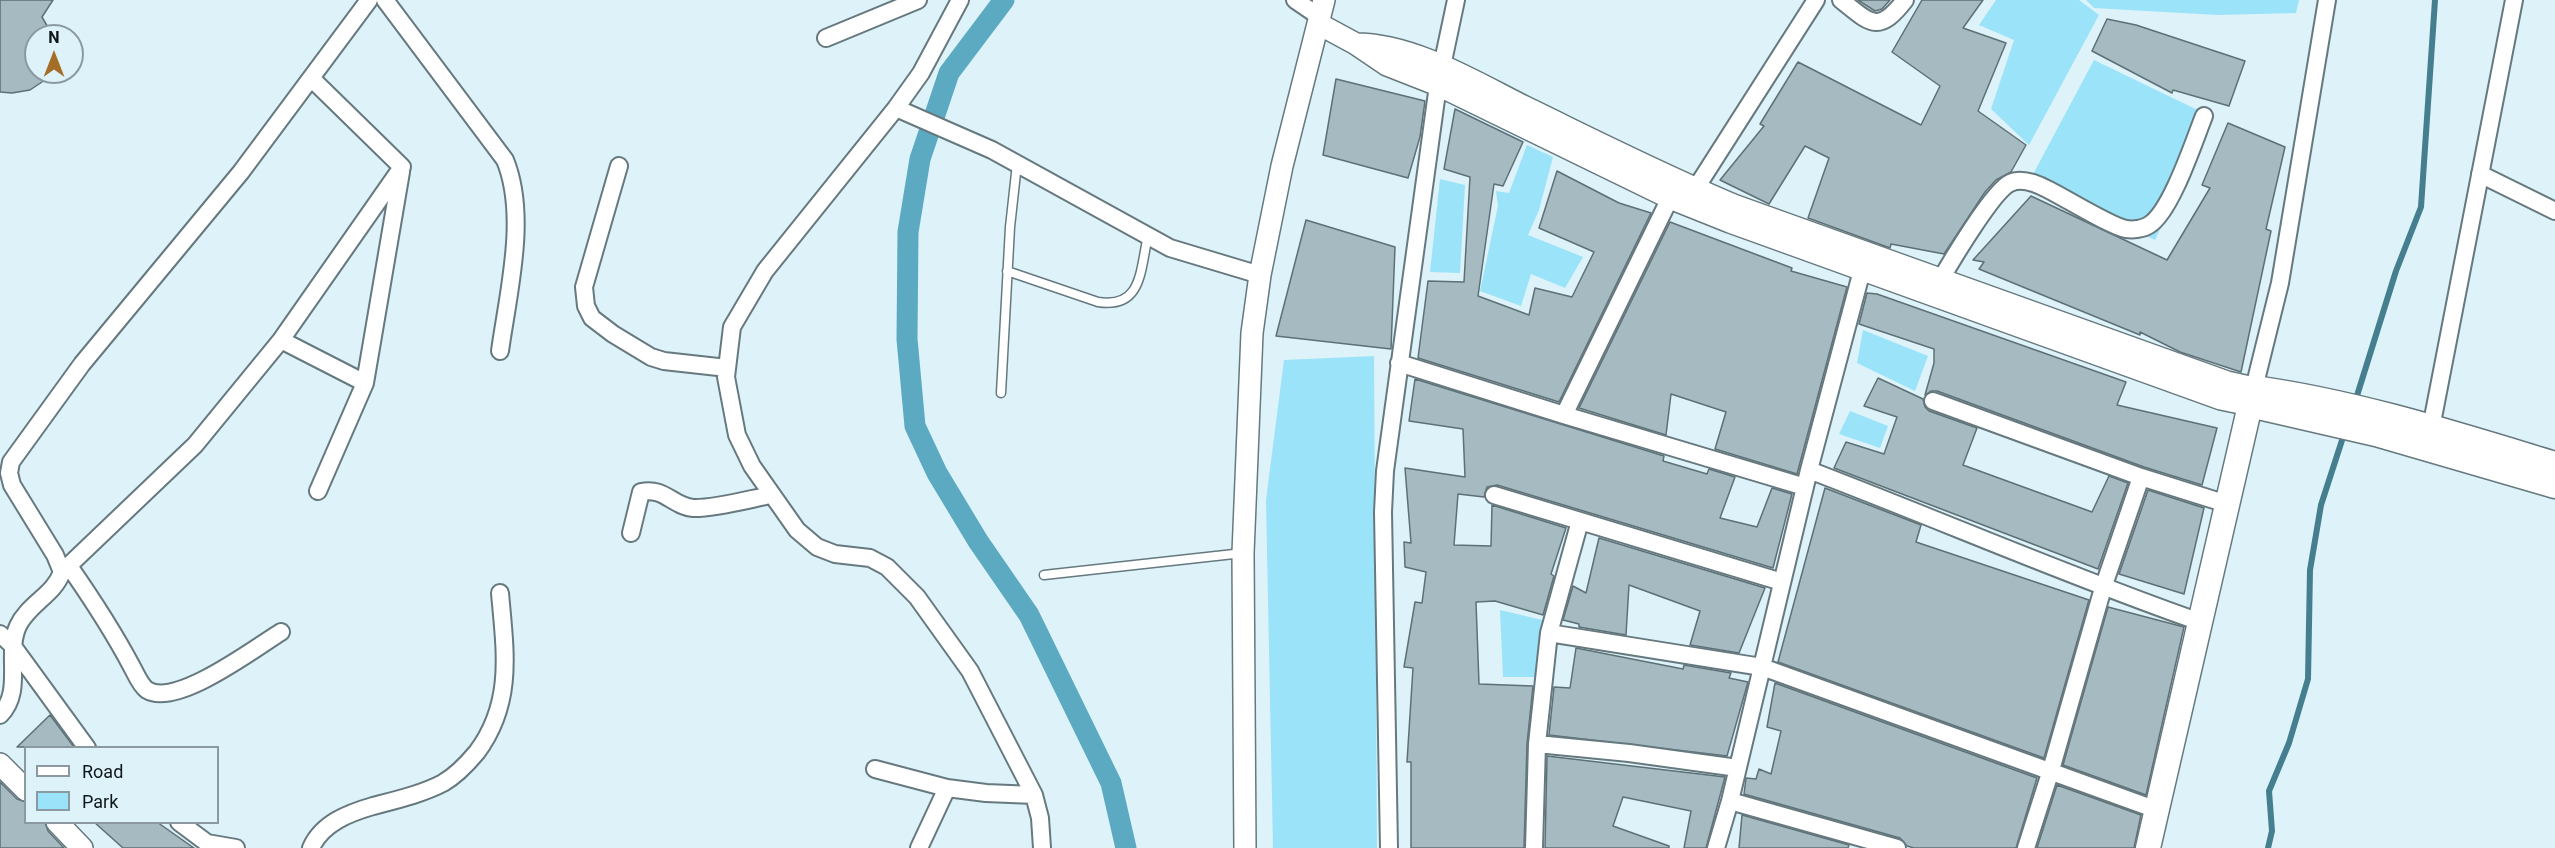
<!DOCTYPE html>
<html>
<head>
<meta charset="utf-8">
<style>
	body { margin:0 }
	#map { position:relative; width:2555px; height:848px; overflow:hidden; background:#ddf2f9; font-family:Roboto,sans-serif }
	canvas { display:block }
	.legend { position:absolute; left:24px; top:746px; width:195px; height:78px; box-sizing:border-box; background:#ddf2f9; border:2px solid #8b9aa0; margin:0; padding:8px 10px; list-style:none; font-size:18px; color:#10171a }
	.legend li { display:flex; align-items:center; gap:12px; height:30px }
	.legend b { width:30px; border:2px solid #8b9aa0 }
	.north { position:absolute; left:24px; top:24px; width:60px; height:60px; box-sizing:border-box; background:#ddf2f9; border:2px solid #8b9aa0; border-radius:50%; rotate:0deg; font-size:16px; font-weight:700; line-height:24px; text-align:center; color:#10171a }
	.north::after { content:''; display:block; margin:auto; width:21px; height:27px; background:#a46e29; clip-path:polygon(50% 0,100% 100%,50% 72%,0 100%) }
</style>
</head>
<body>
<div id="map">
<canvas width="2555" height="848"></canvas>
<ul class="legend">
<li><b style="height:8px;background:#fff"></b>Road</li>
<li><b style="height:16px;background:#9be3f9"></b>Park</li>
</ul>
<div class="north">N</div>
</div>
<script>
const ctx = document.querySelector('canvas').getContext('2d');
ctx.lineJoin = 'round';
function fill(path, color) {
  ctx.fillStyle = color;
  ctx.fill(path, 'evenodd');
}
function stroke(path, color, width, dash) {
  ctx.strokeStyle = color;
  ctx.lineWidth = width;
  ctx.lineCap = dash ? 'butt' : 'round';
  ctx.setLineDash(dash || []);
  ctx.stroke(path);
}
fill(new Path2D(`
	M1996,0H2079L2099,15L2029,145L1991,109L2014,40L1979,25Z
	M2086,0H2299L2296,13L2218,15L2094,8Z
	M2094,60L2212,117L2155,240L2030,180Z
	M1527,145L1553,157L1539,210L1528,235L1583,257L1565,288L1531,274L1521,306L1480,291L1498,206L1496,191L1509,193Z
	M1440,179L1465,185L1460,273L1430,272Z
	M1863,330L1928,356L1915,391L1857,363Z
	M1374,356L1377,848H1273L1266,500L1284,360Z
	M1850,411L1888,426L1880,448L1839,434Z
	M1500,610L1555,623L1551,677H1503Z`), '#9be3f9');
stroke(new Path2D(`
	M2355,402L2396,271L2421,207L2435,0
	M2268,848L2272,831L2269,791L2289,743L2308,679L2310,570L2321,505L2345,431`), '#457e8f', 6);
stroke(new Path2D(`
	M1004,0L949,73L920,159L908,232L907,339L915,426L937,473L978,541L1029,615L1111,783L1126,848`), '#5caac1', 21);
const building = new Path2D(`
	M0,0H53L42,17L53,36H36V72H57L30,90L12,93L0,92Z
	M1858,0H1890L1882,9L1875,11Z
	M1922,0H1983L1963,28L2006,43L1978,111L2026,145L2011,172L1996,180L1985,192L1944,254L1891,244L1890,248L1808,218L1829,158L1805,146L1769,204L1720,180L1764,126L1760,124L1798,62L1921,125L1940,86L1892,52Z
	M2107,19L2136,25L2245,61L2229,106L2173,90L2172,93L2092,51Z
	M1336,79L1425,101L1420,137L1408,178L1323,155Z
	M1455,109L1523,142L1503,186L1494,184L1478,296L1529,315L1535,288L1572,297L1594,252L1539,228L1557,171L1619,203L1651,213L1559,402L1418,358L1428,281L1464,282L1470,177L1444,169Z
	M2228,123L2285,147L2266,229L2271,231L2241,372L2180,352L2140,332V335L1979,269L1984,262L1973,260L2031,196L2167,260L2210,188L2202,185Z
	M1306,220L1395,247L1391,349L1276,336Z
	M1670,222L1792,268L1791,271L1847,287L1797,474L1715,449L1726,412L1671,394L1666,435L1579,408Z
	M1867,293L1877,294L2126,382L2117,405L2217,428L2202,485L2144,467L1937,391H1931L1925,395L1934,363V349L1859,324Z
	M1878,378L1923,399L1925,407L1929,411L1977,428L1963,465L2092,512L2109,476L2128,483L2098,569L1834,468L1846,442L1884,454L1897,417L1864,406Z
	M1415,379L1664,456L1663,461L1707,474L1709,469L1735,477L1720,518L1757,527L1772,488L1792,494L1773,568L1497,485L1487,487L1484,497L1458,494L1454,545L1491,546L1492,505L1566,528L1551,574L1554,576L1543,615L1495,601L1476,602L1479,684L1533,686L1527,744L1524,848H1411V762H1407L1413,668L1404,667L1415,602L1422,603L1426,572L1405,567L1404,542L1411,543L1405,468L1465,477L1463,429L1409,421Z
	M1825,488L1921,525L1916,542L2089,600L2044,758L1778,662Z
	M2148,490L2204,508L2184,594L2119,574Z
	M1599,538L1765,588L1739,653L1690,645L1700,611L1629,585L1626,635L1579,627V624L1563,620L1573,586L1586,593Z
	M2108,607L2184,627L2146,795L2063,765Z
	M1576,648L1683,669L1684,665L1731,673L1729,678L1748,682L1727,756L1549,735L1554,687L1570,688Z
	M1775,683L2037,778L2016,848H1914L1907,846L1900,838L1744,794L1746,778L1756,779L1759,769L1771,774L1781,731L1767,727Z
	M50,715L74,747H17Z
	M1547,756L1725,777L1706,848H1684L1691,811L1623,797L1613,826L1669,846V848H1545Z
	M0,782L17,799L26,802V822H45L48,831L64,848H0Z
	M2057,785L2141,815L2134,848H2037Z
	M1742,815L1849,845L1848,848H1739Z
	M94,822H157L194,848H123Z`);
fill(building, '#a6bac1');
stroke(building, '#5d7076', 1.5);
const service = new Path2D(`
	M1007,271L1098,302C1143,309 1140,269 1148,236
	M1001,393L1010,227L1017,164
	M1044,575L1243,553`);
const minor = new Path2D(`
	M385,0L505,160C528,216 508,293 500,351
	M960,0L921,73L896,108L765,271L732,327L726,377L737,435L752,466L797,530L817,547L835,554L870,558L887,567L917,597L970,671L1034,795L1040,818L1042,848
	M1295,0L1320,17
	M1841,0C1870,23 1878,35 1905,0
	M826,38L918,0
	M896,108L992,150L1170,248L1260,275
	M619,166L584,287L586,306L592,318L613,334L651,357L664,361L727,368
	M2480,174L2555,211
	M1689,199L1816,0
	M1941,279C1952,260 1993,191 2010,183C2022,177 2038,184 2049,190C2065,198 2112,227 2126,229C2133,230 2143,229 2149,225C2171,212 2194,141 2204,116
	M281,340L365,383
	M1399,363L1564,415L1805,487
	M2254,388L2280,283L2327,0
	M1933,401L2141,477L2227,504
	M1564,415L1670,198
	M2431,428L2514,0
	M1809,470C1940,520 2068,576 2200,622
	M318,491L365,383L401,172
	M1494,495L1782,582
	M631,533L641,492C665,487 672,506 693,508C713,509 750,499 771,495
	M69,566C92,599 113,631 132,667C136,674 140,685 147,690C176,708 255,648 281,632
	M62,572L195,445L281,340L402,167L311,78
	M1549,633L1762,667L2157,810
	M0,634L12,645L87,748
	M0,715C24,691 5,654 18,626C28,604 54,595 62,572L55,555L12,485L9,473L11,462L82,364L241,172L369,0
	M1537,744L1629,753L1738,768
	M875,769L947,788L986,793L1034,795
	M1730,801L1897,848
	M179,822L207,843L236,848
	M311,848C322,823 349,813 373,806C396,800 422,794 443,783C457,775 467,764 477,752C514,702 505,651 500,593
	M919,848L947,788
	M1389,848L1383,512L1385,471L1438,85L1456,0
	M1534,848L1537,744L1549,633L1580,521
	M1716,848L1730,801L1809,470L1865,259
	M2026,848L2051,770L2103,588L2141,477`);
const tertiary = new Path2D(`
	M1319,24L1356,44L1387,65L1438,85L1670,198L1730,222L2221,399L2250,405
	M1356,44C1413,44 1475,82 1525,107C1595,141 1664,176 1736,206L2227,382L2254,388
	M0,764L26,790
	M57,822L82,848
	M1245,848L1243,553L1252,333L1260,275L1282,166L1324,0`);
const secondary = new Path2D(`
	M2250,405L2376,434L2555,486
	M2148,848L2254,388C2356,402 2456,434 2555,464`);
stroke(service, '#66797f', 11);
stroke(minor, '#66797f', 20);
stroke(tertiary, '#66797f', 24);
stroke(secondary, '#66797f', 27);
stroke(service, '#fff', 8);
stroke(minor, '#fff', 16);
stroke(tertiary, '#fff', 21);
stroke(secondary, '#fff', 24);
</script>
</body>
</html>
